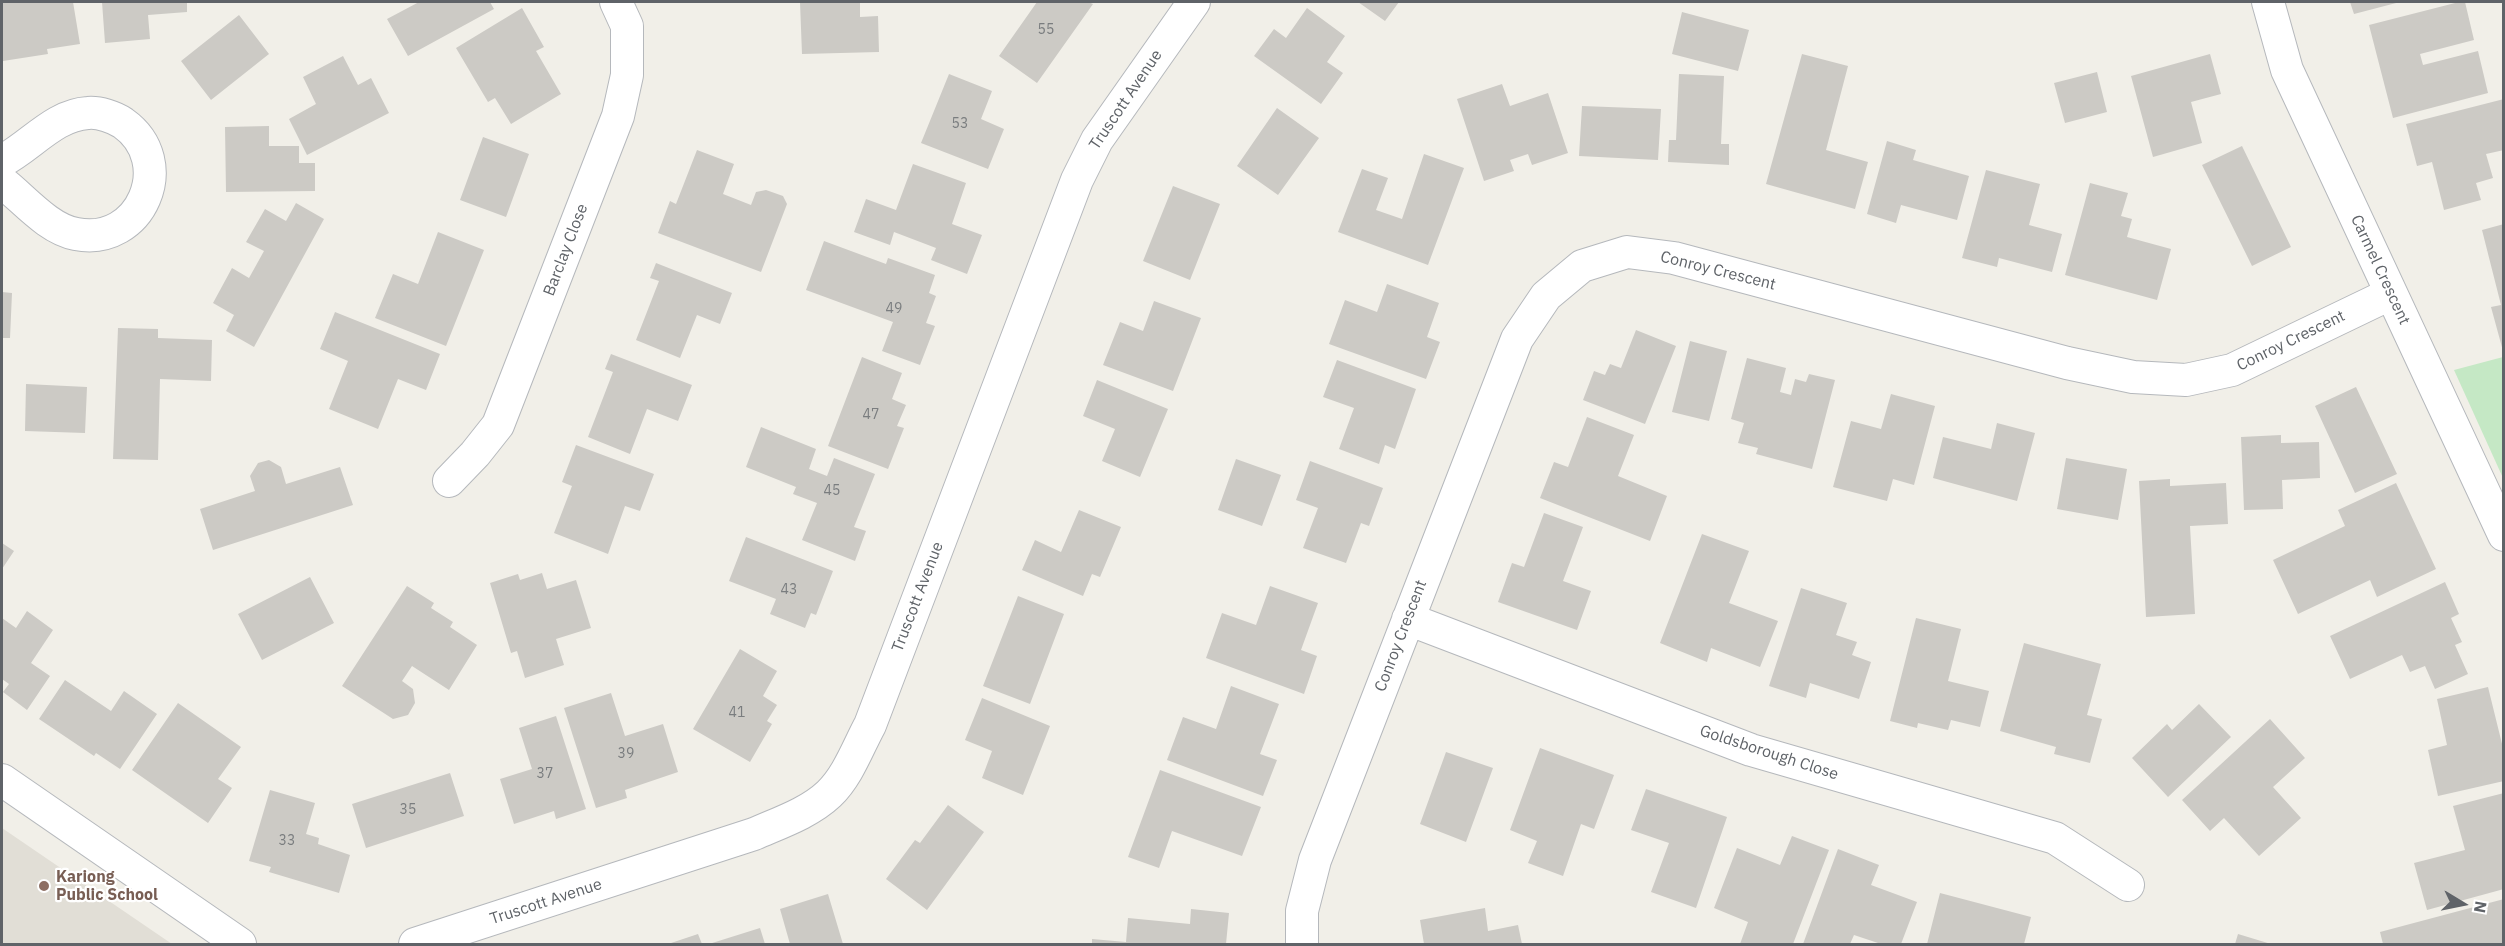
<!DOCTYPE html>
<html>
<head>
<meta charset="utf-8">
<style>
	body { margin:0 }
	#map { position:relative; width:2505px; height:946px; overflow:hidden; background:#f1efe8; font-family:"IBM Plex Sans",sans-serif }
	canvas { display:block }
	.frame { position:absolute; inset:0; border:3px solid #5f6368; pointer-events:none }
	.north { position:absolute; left:2433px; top:874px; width:60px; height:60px; -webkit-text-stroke:4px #fff; paint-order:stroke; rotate:100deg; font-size:16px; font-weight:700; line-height:24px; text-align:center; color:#5f6368 }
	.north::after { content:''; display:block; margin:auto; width:21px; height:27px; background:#5f6368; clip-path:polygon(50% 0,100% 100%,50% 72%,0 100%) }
</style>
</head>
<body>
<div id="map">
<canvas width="2505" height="946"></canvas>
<div class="frame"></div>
<div class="north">N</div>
</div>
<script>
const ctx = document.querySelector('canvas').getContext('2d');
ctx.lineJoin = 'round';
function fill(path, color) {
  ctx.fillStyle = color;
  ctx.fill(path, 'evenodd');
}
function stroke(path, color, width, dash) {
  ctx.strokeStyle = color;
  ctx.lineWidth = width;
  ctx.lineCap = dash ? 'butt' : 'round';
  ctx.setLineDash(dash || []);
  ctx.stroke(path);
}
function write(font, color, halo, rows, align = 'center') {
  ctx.font = font + ' "IBM Plex Sans",sans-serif';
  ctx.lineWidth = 4.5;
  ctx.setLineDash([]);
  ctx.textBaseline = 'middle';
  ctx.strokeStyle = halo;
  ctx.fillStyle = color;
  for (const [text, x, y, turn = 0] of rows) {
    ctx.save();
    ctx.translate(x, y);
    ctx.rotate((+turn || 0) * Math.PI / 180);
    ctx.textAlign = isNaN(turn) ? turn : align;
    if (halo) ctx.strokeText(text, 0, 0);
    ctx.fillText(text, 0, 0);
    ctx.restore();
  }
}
fill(new Path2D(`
	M2,828L172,944H2Z`), '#e1ded6');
fill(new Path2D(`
	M2503,357H2504L2503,478L2454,370Z`), '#c5e8c5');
fill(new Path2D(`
	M2,2H73L80,44L47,49L48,54L3,61Z
	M102,2H187V12L148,15L150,39L105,43Z
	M419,2H490L494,9L408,56L387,19Z
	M800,2H860V17L878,16L879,52L802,54Z
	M1037,2H1088L1093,4L1037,83L999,56Z
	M1358,2H1399L1385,21Z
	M2350,2H2400L2354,14Z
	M2459,2H2465L2474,40L2420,54L2423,65L2478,51L2488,93L2393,118L2369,25Z
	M522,8L544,47L536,51L561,94L511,124L495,98L488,102L456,48Z
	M1307,8L1345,36L1327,62L1343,73L1321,104L1254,56L1274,29L1286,38Z
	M1682,12L1749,30L1738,71L1672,54Z
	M239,15L269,54L211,100L181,61Z
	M1802,54L1848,66L1826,150L1868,162L1855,209L1766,184Z
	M2210,54L2221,94L2191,102L2202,143L2153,157L2131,76Z
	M343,56L358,85L371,78L389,113L307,155L289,119L316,104L303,77Z
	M2097,72L2107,112L2065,123L2054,83Z
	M949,74L992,91L981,119L1004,129L988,169L921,143Z
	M1679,74L1724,76L1721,144H1729V165L1668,162L1669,140H1676Z
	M1502,84L1510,106L1548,93L1568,153L1532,165L1528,154L1510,160L1514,171L1484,181L1457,99Z
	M2504,99V150L2486,154L2493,178L2476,183L2481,200L2444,210L2432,162L2417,166L2406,124Z
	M1582,106L1661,109L1658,160L1579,156Z
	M1277,108L1319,138L1278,195L1237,166Z
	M269,126V146H299V163H315V191L226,192L225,127Z
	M483,137L529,154L506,217L460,200Z
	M1887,141L1916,150L1913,160L1969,176L1957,220L1901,205L1896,223L1867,214Z
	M2242,146L2291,247L2252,266L2202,165Z
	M697,150L734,164L723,194L751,205L756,192L766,190L783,196L787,204L761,272L658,233L670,201L676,204Z
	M1424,154L1464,168L1428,265L1338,232L1362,169L1388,178L1376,210L1402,219Z
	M913,164L966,183L952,224L982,235L967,274L931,260L936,248L894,232L890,245L854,232L866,199L896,210Z
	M1986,170L2040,184L2029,225L2062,234L2052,272L1999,258L1997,267L1962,258Z
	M2090,183L2128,193L2121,216L2132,219L2127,237L2171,249L2157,300L2065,275Z
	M1173,186L1220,204L1190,280L1143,261Z
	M296,203L324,219L254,347L226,331L234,315L213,303L232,268L249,278L264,251L246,242L265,209L286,221Z
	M2504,224V351H2503L2491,307L2501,305L2482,230Z
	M438,232L484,250L446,346L375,318L393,274L418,284Z
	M824,241L886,264L888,258L935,275L929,293L936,296L926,323L935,326L920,365L882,351L893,322L806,290Z
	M656,263L732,293L720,324L697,315L680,358L636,340L659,281L650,278Z
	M1387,284L1439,303L1427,337L1440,342L1426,379L1329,344L1345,300L1377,312Z
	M2,292L12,293L10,338H2Z
	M1154,301L1201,318L1173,391L1103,365L1120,322L1143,331Z
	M335,312L440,354L426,390L398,379L378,429L329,409L348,361L320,349Z
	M118,328L158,329V338L212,340L211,381L160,379L158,460L113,459Z
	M1636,330L1676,346L1645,424L1583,400L1594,371L1605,375L1610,364L1621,368Z
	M1690,341L1727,351L1709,421L1672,412Z
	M611,354L692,385L678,421L647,409L630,454L588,437L613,372L605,369Z
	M862,357L902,373L892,399L906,405L897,426L904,428L888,469L828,446Z
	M1747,358L1786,368L1780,392L1791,395L1795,379L1806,382L1809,374L1835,380L1812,469L1756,454L1758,448L1738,443L1744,423L1731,419Z
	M1337,360L1416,389L1395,449L1385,445L1379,464L1339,449L1354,408L1323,397Z
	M1097,380L1168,409L1140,477L1102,461L1115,429L1083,416Z
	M26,384L87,387L85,433L25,431Z
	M2356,387L2397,474L2355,493L2315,406Z
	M1891,394L1935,406L1914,485L1893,479L1887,501L1833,487L1851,421L1881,429Z
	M1587,417L1634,435L1618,476L1667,496L1650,541L1540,498L1554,462L1568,467Z
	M1997,423L2035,433L2017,501L1933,478L1943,437L1991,449Z
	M761,427L816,449L809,469L827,476L834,458L875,474L854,527L866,531L855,561L802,540L817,503L793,494L796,487L746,467Z
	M2281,435V443L2319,442L2320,478L2282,480L2283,509L2244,510L2241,437Z
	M576,445L654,474L640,511L625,506L608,554L554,533L572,486L562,482Z
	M2066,458L2127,469L2118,520L2057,509Z
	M1236,459L1281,475L1262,526L1218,510Z
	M269,460L281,467L286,484L340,467L353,505L213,550L200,509L255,491L250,476L258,463Z
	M1310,461L1383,488L1369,526L1361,523L1346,563L1303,548L1318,508L1296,500Z
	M2170,479V486L2226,483L2228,524L2190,526L2195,614L2146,617L2139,481Z
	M2396,483L2436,569L2377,597L2370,580L2298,614L2273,560L2345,526L2338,510Z
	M1079,510L1121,527L1100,577L1092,574L1083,596L1022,570L1035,540L1061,552Z
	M1544,513L1583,527L1563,581L1591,591L1577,630L1498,602L1512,563L1524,567Z
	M1702,534L1749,551L1729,603L1778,621L1760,667L1711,648L1707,662L1660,643Z
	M746,537L833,571L816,615L811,613L805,628L770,614L776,599L729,581Z
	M2,543L14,551L2,569Z
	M542,573L547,589L576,580L591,628L556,639L564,665L525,678L517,651L511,653L490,583L518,574L520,580Z
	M310,577L334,623L262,660L238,614Z
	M2445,582L2459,614L2451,618L2462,642L2455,645L2468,674L2435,689L2425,666L2410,672L2402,655L2350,679L2330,636Z
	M407,586L434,603L431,608L453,622L450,627L477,645L449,690L412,666L402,681L413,689L415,703L408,715L393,719L342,686Z
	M1270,586L1318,603L1301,650L1317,656L1304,694L1206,658L1222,613L1256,625Z
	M1801,588L1847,603L1836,635L1857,642L1852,655L1871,662L1859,699L1810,683L1806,698L1769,686Z
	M1018,596L1064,614L1030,704L983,686Z
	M27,611L53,630L31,663L50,676L27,710L3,692L9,684L2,679V618L16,628Z
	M1916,618L1961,629L1948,681L1989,691L1980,727L1951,720L1948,730L1918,723L1917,728L1890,721Z
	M2024,643L2101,664L2087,715L2102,719L2090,763L2054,754L2056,747L2000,731Z
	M740,649L777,671L763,696L777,705L767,721L772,724L750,762L693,729Z
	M65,680L111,711L124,691L157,714L120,769L96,753L94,756L39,719Z
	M1231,686L1279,704L1260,754L1277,760L1263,796L1167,760L1183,717L1216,729Z
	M2488,687L2504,752V781L2438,796L2428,750L2447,745L2437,699Z
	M611,693L625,736L663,724L678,772L625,790L627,798L596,808L564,708Z
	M982,698L1050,726L1023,795L982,778L992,751L965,740Z
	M178,703L241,747L218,779L232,788L208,823L132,770Z
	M2199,704L2231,737L2168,797L2132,758L2167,724L2172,730Z
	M556,716L586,809L556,819L554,811L514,824L500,779L532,769L519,728Z
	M2270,719L2305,758L2273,787L2301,818L2259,856L2224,818L2210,831L2182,800Z
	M1540,748L1614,775L1594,829L1581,824L1563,876L1528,863L1537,841L1510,830Z
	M1446,752L1493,768L1466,842L1420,824Z
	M1160,770L1261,807L1242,856L1172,831L1159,868L1128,857Z
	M450,773L464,816L366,848L352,804Z
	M1646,789L1727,817L1696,908L1651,892L1669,843L1631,830Z
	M270,790L315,803L306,834L319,838L318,844L350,855L339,893L269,872L271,867L249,861Z
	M2504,793V889L2427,910L2414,863L2465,850L2453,806Z
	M948,805L984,832L927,910L886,879L915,840L920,843Z
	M1792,836L1829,850L1793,944H1740L1748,922L1714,908L1737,848L1780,865Z
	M1838,849L1879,865L1871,885L1917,902L1901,944H1881L1854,935L1850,944H1803Z
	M1940,893L2031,917L2024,944H1927Z
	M828,894L843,944H790L780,909Z
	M2504,899V944H2383L2380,932Z
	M1485,908L1488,931L1518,925L1522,944H1424L1420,920Z
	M1191,909L1229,913L1226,944H1092V939L1126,942L1128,918L1190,924Z
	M760,928L765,944H709Z
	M698,934L702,944H668Z
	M2238,934L2271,944H2235Z`), '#cccac5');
const street = new Path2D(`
	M2268,2L2287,70L2504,535
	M2,161C31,146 54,115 88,113C99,112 114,117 123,123C178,162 141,247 76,234C48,229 24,199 2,182
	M449,481L475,454L498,425L618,116L627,75V26L616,2
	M1408,619L1751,750L2055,838L2128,885
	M2,780L240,944
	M415,944L754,834C779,823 809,813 829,794C848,776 858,747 870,725L1077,180L1097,140L1194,2
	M1302,944V911L1315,860L1517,339L1546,296L1582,266L1627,252L1674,258L2067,363L2133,377L2186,380L2232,370L2390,294`);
stroke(street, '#b5b8bc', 34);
stroke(street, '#fff', 32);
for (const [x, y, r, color] of [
	[44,886,6,"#8d6e63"]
]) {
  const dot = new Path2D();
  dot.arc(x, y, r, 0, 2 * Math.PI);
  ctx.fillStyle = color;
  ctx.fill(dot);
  stroke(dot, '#fff', 2);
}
write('14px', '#7a7d7f', null, [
	["55",1046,30],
	["53",960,124],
	["49",894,309],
	["47",871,415],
	["45",832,491],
	["43",789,590],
	["41",737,713],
	["39",626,754],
	["37",545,774],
	["35",408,810],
	["33",287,841]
]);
write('16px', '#5f6368', '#fff', [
	["Truscott Avenue",1126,100,-56],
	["Barclay Close",566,250,-69],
	["Carmel Crescent",2380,270,65],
	["Conroy Crescent",1718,271,14],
	["Conroy Crescent",2291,341,-26],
	["Truscott Avenue",918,597,-69],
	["Conroy Crescent",1401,636,-69],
	["Goldsborough Close",1769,753,18],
	["Truscott Avenue",546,902,-18]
]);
write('bold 16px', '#785e54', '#fff', [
	["Kariong",56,877],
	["Public School",56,895]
], 'left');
</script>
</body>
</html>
